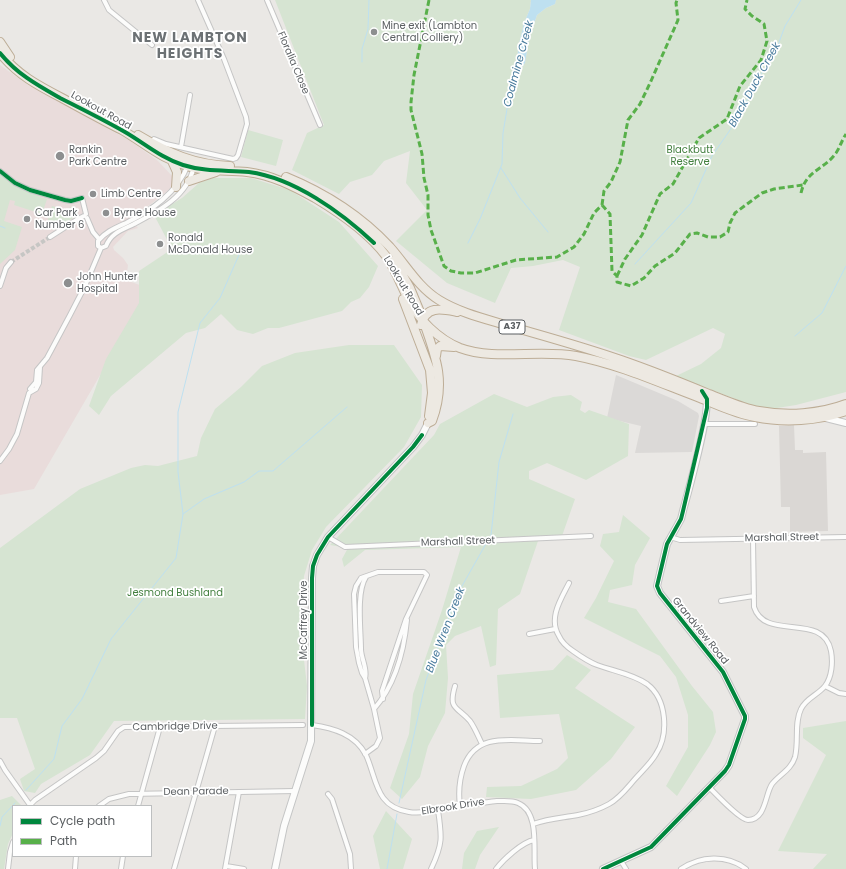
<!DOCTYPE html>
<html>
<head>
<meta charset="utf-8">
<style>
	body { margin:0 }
	#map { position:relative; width:846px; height:869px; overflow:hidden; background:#eae8e5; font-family:Poppins,sans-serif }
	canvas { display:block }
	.legend { position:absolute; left:12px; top:805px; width:140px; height:52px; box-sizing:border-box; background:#fff; border:1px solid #bdbfc0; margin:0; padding:5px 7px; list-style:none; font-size:12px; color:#5b5f62 }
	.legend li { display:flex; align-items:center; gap:8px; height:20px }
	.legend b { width:20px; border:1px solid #bdbfc0 }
</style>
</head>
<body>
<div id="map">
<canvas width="846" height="869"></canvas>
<ul class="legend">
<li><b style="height:5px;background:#00873e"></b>Cycle path</li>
<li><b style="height:5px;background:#58b04a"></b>Path</li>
</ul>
</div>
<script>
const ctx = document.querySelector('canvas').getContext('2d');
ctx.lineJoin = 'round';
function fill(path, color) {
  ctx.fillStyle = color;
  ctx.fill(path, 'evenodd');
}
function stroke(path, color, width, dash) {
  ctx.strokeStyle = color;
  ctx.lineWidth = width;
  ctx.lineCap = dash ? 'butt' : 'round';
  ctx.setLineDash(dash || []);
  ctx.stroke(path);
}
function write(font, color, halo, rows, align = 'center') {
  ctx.font = font + ' Poppins,sans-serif';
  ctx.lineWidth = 3.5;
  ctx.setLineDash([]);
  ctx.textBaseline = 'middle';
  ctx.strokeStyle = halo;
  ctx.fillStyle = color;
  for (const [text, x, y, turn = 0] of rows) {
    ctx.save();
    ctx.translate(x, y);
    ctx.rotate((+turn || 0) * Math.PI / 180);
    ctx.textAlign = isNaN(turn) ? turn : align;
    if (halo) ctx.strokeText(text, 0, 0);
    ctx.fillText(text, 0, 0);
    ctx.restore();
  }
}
fill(new Path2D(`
	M616,375L678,401L698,413L699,416L692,452L635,453L641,426L607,418Z`), '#dbd9d7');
fill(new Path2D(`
	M794,425L795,450H803V453L826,452L828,531L790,532V507H781L779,426Z`), '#dad7d4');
fill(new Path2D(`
	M0,65L28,85L129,140L158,161L174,178L173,186L170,189L151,204L130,217L138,228L128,231L113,247L114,250L123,258L128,265L126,280L145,287L161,270L34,489L0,495Z`), '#e9dcdb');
fill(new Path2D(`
	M275,0H531L530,9L524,23L518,48L517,70L514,76L525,63L529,38L537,15L546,8L555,4L556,0H846V392L796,405L764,410L676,376L701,364L721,348L725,334L713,328L646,360L629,356L559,330L580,267L563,260L533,266L511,268L495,303L447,283L396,241L427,210L406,183L410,151L384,161L372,175L350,182L339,194L292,170L307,133L324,125Z
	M248,130L283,140L276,166L241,157Z
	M0,174C15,185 29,194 47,199L42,214L14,205L15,201L10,200L4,221L22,227L15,250L0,264Z
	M213,178H251L290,190L339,222L378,266L369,287L360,298L351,302L342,311L279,328H268L253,334L237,330L221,314L205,328L186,333L111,396L99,415L89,406L106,359L139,303V271L172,249L154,215L182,198L199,183Z
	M52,206L66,210L73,206L77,209L78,215L53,230L46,226Z
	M349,345H394L422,385L421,417L404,447L326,527L312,550L304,576L301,634L307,686L305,719L114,721L90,755L41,784L35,793L24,791L20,779L35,769L17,718H0V548L80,489L131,468L145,465L158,466L197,456L201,438L215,409L241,387L262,366L295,353Z
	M494,394L527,407L553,397L571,395L582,402L580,410L585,413L589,410L629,424L628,456L586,480L547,463L529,471V479L575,499L562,536L539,538L520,594L498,609L496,665L490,667L481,626L455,636L446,645L448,678L445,713L428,746L420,777L402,799L390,788L409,734L413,694L442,610L461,547L365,550L344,567L342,559L348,548L330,545L434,435L440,424Z
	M623,515L650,538L635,565L632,585L610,590L608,602L636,609L692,686L713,712L716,732L710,745L677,796L666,786L688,747V715L676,677L660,656L584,618L596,598L614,561L600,546L603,534L619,532Z
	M567,655L591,670L575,688L635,727L611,759L576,790L531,799L486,797L487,787L521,786L557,769L568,758L559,714L500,718L497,675L553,670Z
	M846,721V869H813L827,854L778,851L826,755L803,738V728Z
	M12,796L22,806H13V833L8,844L4,869H0V800Z
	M386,811L412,839L403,869H380L373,836Z
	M499,827L480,855L475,869H462L464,853L477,831Z`), '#d6e4d2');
fill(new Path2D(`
	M531,0H556L555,4L546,8L537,15L529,38L525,63L514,78L517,70L518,48L524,23L530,9Z`), '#bee0f0');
stroke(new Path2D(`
	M362,62V49L368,29L369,0
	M501,168L520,198L548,232
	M0,226L5,228
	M468,243L480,219L502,164L503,133L509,97L514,78
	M635,264L691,203L712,156L739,117L756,81L774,56L785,26L801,0
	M795,336L822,313L846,266
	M183,514L204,499L244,482L259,471H273L347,407
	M489,539L491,535L499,462L513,414
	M26,790L54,759L62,726L82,699L111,639L176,558L183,514L178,472V412L200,323L220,298L242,248
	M399,803L426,680L458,593L487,542
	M0,826L2,817L15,803
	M387,869L397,814`), '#bee0f0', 1);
stroke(new Path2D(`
	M11,262L50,237`), '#c6c6c4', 4, [4, 2]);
const street = new Path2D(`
	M104,0L109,10L152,45
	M267,0L320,125
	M154,139L166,144L233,159L236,158L238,155L247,124L246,117L224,59L198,0
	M181,147L190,95
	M0,171L15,183L30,190L65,200L71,201L82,198L86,214
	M87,218L93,232L99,239
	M50,237L78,219L84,216
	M101,248L98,246V241C105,232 115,228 126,223C152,210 177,193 188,165
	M101,248L106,246C111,233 122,230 134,224C159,211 188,196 194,166
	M0,286L6,268L11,262
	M30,389L36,382L37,370L47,358L70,315L85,286L101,248
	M704,424H755
	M0,461L9,449L17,434L29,393L36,389L39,383L40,367
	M328,537L345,547L591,536
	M670,537L680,540L846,537
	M721,601L754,596
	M529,634L555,629
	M365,678C368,670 361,658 361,649C361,631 356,592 366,577
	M455,686C448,710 457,706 470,721C475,728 478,736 482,744
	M825,686L839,693L846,694
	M374,709C395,685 404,651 407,620
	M312,725C333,728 355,734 366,755C377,779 375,807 409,812C420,814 434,811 445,809C462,806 479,803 497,801C504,801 512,800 518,803C540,812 533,850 535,869
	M365,754L376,746L380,738L374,709L365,678L362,673L359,663L356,647L354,594L356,586L361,578L378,572H424L427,575L406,619L382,691L383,699
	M0,761L5,770L30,805
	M709,787C716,794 740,820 748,820C766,820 765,794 772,784C780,774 791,770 795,757C799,741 794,723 801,709C806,698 818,695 825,686C832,677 833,662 831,651C823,611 765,642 754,607L753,539
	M328,794L332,799L350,854L351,869
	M29,806L35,800L96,758L104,751L118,731L124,727L303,725
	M99,806L109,799L129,794L295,791
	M138,806L160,727
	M460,806C458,791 459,780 464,766C477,732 511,741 540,741
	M533,824C550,818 562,818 578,815C588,813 600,809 609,804C620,798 627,788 635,779C642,771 651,763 656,754C669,734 667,699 647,684C633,674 613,671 597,665C589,662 580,656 573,651C567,647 562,643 559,636C548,618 561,599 569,583
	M621,861L626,869
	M226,866L244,869
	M8,869L10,852L13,842
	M75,869L76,856
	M121,869L123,856
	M174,869L215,726
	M225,869L239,792
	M431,869C443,844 442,837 438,810
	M496,869C503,860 522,842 534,840
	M681,869C700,856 727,854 746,869`);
const secondary = new Path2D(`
	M826,418L846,423
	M275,869L284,826L311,741L312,578L313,566L317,555L328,537L413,447L422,435L428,423
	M603,869L651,847L725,771L729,765L745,719V716L723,672L660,593L657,586L667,544L681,519L683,511C688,492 711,411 706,398`);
const highway = new Path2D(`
	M0,42L10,57
	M0,53C18,75 37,85 62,98C82,109 102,120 122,130C146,144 161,159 190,167C209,172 228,170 247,172C272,175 293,186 315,198C340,213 368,232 386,256C395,269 401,285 408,299C419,320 438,339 460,348C495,361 538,349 576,356C618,364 660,383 700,398C718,405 736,414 755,417C784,423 818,421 846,411
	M138,135C168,153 195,165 230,166
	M172,161L177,172L176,187
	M286,177C325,193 362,217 390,247C406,265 418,287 439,300C460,313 486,319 509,326C547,337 584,347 621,360C650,370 680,382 709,394C725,400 742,408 759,411C787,416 820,414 846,404
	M189,181L216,172
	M394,260L410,288L420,312
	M403,299L430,370L432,393L429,416
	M424,323C437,359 446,384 432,421L428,423
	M421,325C426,305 442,309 457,312
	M436,356L437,349L440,346L454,347`);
stroke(street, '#c5c5c5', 6);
stroke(secondary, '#c4c5c5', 8);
stroke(highway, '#bdad96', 10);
stroke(street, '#fcfcfb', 4);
stroke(secondary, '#fcfcfb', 6);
stroke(highway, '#ede9e2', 8);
stroke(new Path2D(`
	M429,0L414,75L411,102V110L422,154L424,178L428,195V215L431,230L444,266L451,271L461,273H475L516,260L557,257L574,247L584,234L594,213L602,205
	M801,193C806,170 824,170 836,153C840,147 842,140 846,134
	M602,205L610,214L612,271L617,276V282L631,286L644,278L655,266L675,253L690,234L697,233L708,237H720L728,232L730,223L735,213L762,193L774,189L803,185
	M602,205L604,191L611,182L620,162L628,120L640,104L651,81L678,20L676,3L677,0
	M617,276L625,259L642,235L660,194L673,184L699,138L727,119L740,86L761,60L767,41L764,24L752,16L745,9L747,0`), '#58b04a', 3, [6, 3]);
stroke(new Path2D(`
	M0,53C17,74 37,85 60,98C82,109 104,120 125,132C144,143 161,158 183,165C205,172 226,170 249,172C294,178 341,212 374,243
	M0,171L15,183L30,190L65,200L71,201L82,198
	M312,725V578L313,566L317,555L328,537L413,447L422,435
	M603,869L651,847L725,771L729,765L745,719V716L723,672L660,593L657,586L667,544L681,519L683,511L707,408V399L702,391`), '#00873e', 4);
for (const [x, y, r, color] of [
	[374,32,4,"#8d8f90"],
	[60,156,5,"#8d8f90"],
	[93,194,4,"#8d8f90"],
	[106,213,4,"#8d8f90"],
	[27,219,4,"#8d8f90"],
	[160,244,4,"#8d8f90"],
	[68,283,5,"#8d8f90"]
]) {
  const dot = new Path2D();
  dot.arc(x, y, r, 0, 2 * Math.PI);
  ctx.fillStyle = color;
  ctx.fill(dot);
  stroke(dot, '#fff', 1.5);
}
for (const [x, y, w] of [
	[512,327,26]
]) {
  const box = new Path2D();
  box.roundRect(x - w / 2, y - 7, w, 14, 3);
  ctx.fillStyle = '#fff';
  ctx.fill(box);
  stroke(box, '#5b5f62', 1);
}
write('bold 9px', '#5b5f62', null, [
	["A37",512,327]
]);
write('10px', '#5b5f62', '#fff', [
	["Mine exit (Lambton",382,26],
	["Central Colliery)",382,38],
	["Rankin",69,150],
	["Park Centre",69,162],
	["Limb Centre",101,194],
	["Car Park",35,213],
	["Number 6",35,225],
	["Byrne House",114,213],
	["Ronald",168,238],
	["McDonald House",168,250],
	["John Hunter",77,277],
	["Hospital",77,289]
], 'left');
write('10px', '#5b5f62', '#fff', [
	["Floralia Close",293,63,67],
	["Lookout Road",101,111,29],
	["Lookout Road",403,286,59],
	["Marshall Street",782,538,-1],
	["Marshall Street",458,542,-2],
	["McCaffrey Drive",304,620,-90],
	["Grandview Road",700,631,51],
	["Cambridge Drive",175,727,-1],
	["Dean Parade",196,792,-1],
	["Elbrook Drive",453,807,-9]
]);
write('10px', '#427f3e', '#fff', [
	["Blackbutt",690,150],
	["Reserve",690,162],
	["Jesmond Bushland",175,593]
]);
write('italic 11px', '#477a9c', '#fff', [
	["Coalmine Creek",519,64,-75],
	["Black Duck Creek",755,85,-61],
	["Blue Wren Creek",446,630,-69]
]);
ctx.letterSpacing = '1px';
write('bold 14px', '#6c7174', '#fff', [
	["NEW LAMBTON",190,38],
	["HEIGHTS",190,54]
]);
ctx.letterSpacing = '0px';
</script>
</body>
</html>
